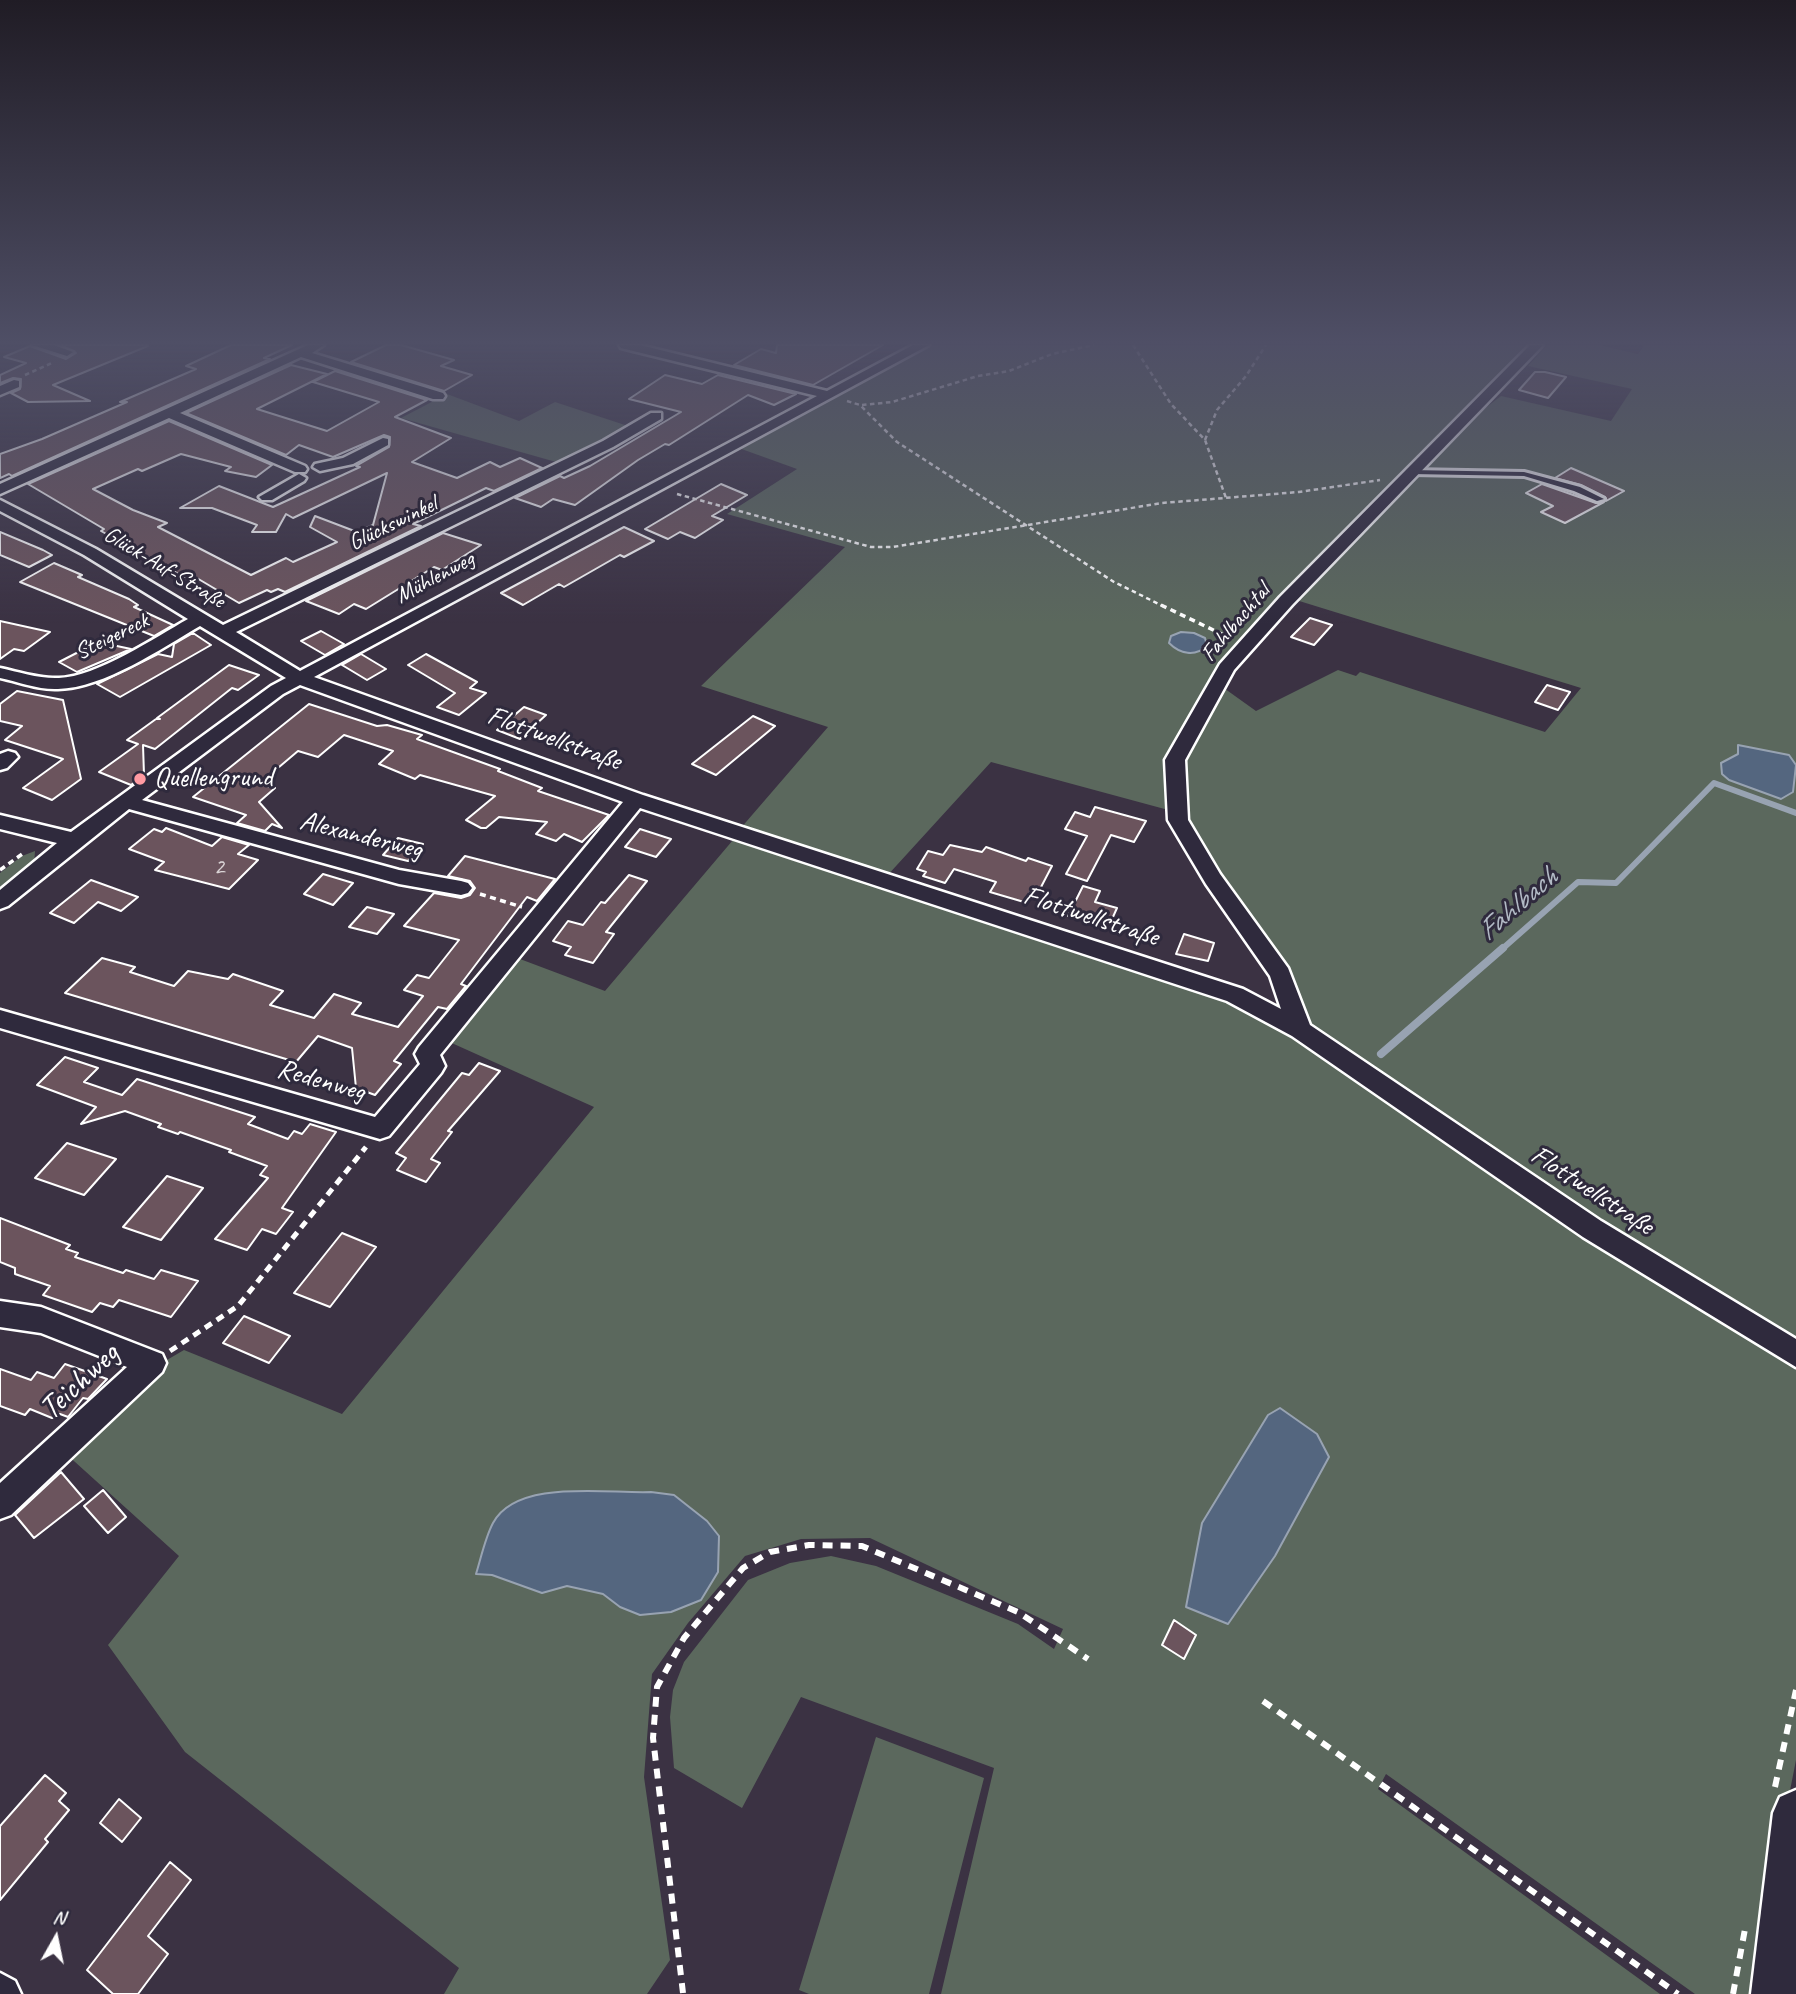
<!DOCTYPE html>
<html>
<head>
<meta charset="utf-8">
<style>
	body { margin:0 }
	#map { position:relative; width:1796px; height:1994px; overflow:hidden; background:#3b3243; font-family:Caveat,sans-serif }
	canvas { display:block }
	.north { position:absolute; left:21px; top:1903px; width:70px; height:70px; -webkit-text-stroke:5px #2f2a3d; paint-order:stroke; rotate:9deg; font-size:19px; font-weight:700; line-height:28px; text-align:center; color:#fff }
	.north::after { content:''; display:block; margin:auto; width:24px; height:32px; background:#fff; clip-path:polygon(50% 0,100% 100%,50% 72%,0 100%) }
</style>
</head>
<body>
<div id="map">
<canvas width="1796" height="1994"></canvas>
<div class="north">N</div>
</div>
<script>
const ctx = document.querySelector('canvas').getContext('2d');
ctx.lineJoin = 'round';
function fill(path, color) {
  ctx.fillStyle = color;
  ctx.fill(path, 'evenodd');
}
function stroke(path, color, width, dash) {
  ctx.strokeStyle = color;
  ctx.lineWidth = width;
  ctx.lineCap = dash ? 'butt' : 'round';
  ctx.setLineDash(dash || []);
  ctx.stroke(path);
}
function write(font, color, halo, rows, align = 'center') {
  ctx.font = font + ' Caveat,sans-serif';
  ctx.lineWidth = 6;
  ctx.setLineDash([]);
  ctx.textBaseline = 'middle';
  ctx.strokeStyle = halo;
  ctx.fillStyle = color;
  for (const [text, x, y, turn = 0] of rows) {
    ctx.save();
    ctx.translate(x, y);
    ctx.rotate((+turn || 0) * Math.PI / 180);
    ctx.textAlign = isNaN(turn) ? turn : align;
    if (halo) ctx.strokeText(text, 0, 0);
    ctx.fillText(text, 0, 0);
    ctx.restore();
  }
}
fill(new Path2D(`
	M929,345H1528L1264,620L1171,762L1172,811L991,762L886,877L740,829L828,727L701,686L845,547L727,514L797,469L736,447Z
	M1547,345H1600L1638,354L1644,345H1796V1345L1600,1229L1308,1030L1216,877L1185,819L1180,765L1221,686L1256,711L1338,670L1356,676L1360,672L1545,732L1581,688L1296,600L1475,416L1501,396L1611,421L1632,389L1528,366Z
	M447,394L519,421L555,402L628,426L556,462L401,418Z
	M733,840L1203,991L1247,1009L1796,1359V1760L1750,1994H1695L1386,1774L1378,1789L1660,1994H941L994,1768L801,1697L742,1808L674,1768L670,1717L673,1690L684,1662L748,1580L790,1563L831,1556L876,1566L1018,1624L1054,1649L1063,1629L870,1538L801,1539L745,1556L688,1623L652,1674L644,1777L670,1960L647,1994H444L459,1968L185,1752L108,1645L179,1556L64,1452L160,1364L184,1350L342,1414L594,1107L445,1040L512,956L605,991ZM1281,1408L1329,1457L1275,1556L1228,1624L1186,1607L1202,1523L1268,1415ZM582,1492L616,1493L718,1572L701,1599L671,1612L620,1607L603,1594L567,1586L542,1593L491,1575L476,1574Z
	M35,851L34,865L0,893V873L22,856Z
	M876,1737L984,1778L929,1994H809L799,1990Z`), '#5b685d');
const water = new Path2D(`
	M1181,632L1194,633L1205,638L1207,646C1195,657 1180,654 1169,643L1171,636Z
	M1738,745L1789,755L1796,765L1793,792L1781,799L1729,780L1722,774L1721,763L1738,754Z
	M1280,1408L1317,1434L1329,1457L1275,1556L1228,1624L1186,1607L1202,1523L1268,1415Z
	M651,1492L674,1495L707,1521L719,1536L718,1572L701,1600L671,1612L640,1615L620,1607L603,1594L567,1586L542,1593L492,1575L476,1574C481,1558 485,1538 493,1523C517,1478 607,1494 651,1492Z`);
fill(water, '#54667f');
stroke(water, '#98a3b2', 2);
stroke(new Path2D(`
	M1501,950L1578,882L1616,883L1714,783L1796,813`), '#98a3b2', 6);
stroke(new Path2D(`
	M1381,1054L1503,948`), '#98a3b2', 8);
const building = new Path2D(`
	M61,345H148V346L53,385L90,401L28,402L11,393L20,389L21,379L13,378L0,383V375L26,363L4,357L30,346L66,359L76,353Z
	M231,345H292L264,358L270,359L12,476L9,474L0,478V454L42,439L127,402H120L196,369L186,366Z
	M386,345H401L454,360L441,366L472,375L444,391L351,362Z
	M777,345H883L813,385L734,365L761,349L776,353Z
	M291,365L327,374L257,409L327,431L379,402L313,382L335,371L427,400L395,417L451,438L412,462L457,478L490,462L500,467L520,458L542,468L494,491L486,488L466,498L413,524L421,526L285,592L278,589L271,592L267,590L239,603L190,574L184,577L101,531L104,529L28,484L169,421L272,465L256,477L225,471L231,467L181,454L142,471L138,469L93,489L133,510L167,523L158,527L251,575L286,558L293,562L337,542L310,527L315,516L357,532L373,525L387,473L293,518L286,514L276,532H252L257,525L212,508H180L219,486L273,507L360,467L356,466L389,447L390,437L384,435L333,457L299,445L286,455L186,413Z
	M1535,372H1545L1566,377L1548,398L1519,390Z
	M665,375L702,384L718,375L796,394L774,405L748,395L669,445L665,444L638,460L575,505L553,499L541,507L515,498L560,476L564,478L590,466L681,412L629,399Z
	M1571,468L1624,491L1606,501L1605,497L1581,485L1555,478Z
	M721,484L747,495L712,516L723,520L695,538L680,532L668,539L645,529Z
	M1542,484L1596,503L1604,502L1565,523L1541,512L1553,506L1526,493Z
	M624,527L654,541L624,557L620,555L564,587L559,584L523,605L501,593Z
	M0,532L43,550L52,555L29,567L0,555Z
	M443,533L481,545L442,570L434,567L366,609L354,604L339,614L306,601Z
	M54,563L82,575L78,577L129,599L138,605L134,607L173,625L154,636L20,582Z
	M1310,618L1332,625L1314,645L1291,637Z
	M0,621L50,632L24,651L14,649L0,659Z
	M321,631L344,644L325,655L301,641Z
	M193,633L211,645L120,697L97,684L158,654L172,657L174,644Z
	M98,642L131,649L77,672L59,662Z
	M361,654L386,669L367,680L342,665Z
	M426,654L477,682L470,688L486,693L459,715L437,707L455,693L408,665Z
	M229,665L259,675L238,690L232,688L155,749L143,745L144,775L131,785L99,772L138,744L127,740L156,719H160L157,718Z
	M1547,685L1570,692L1558,710L1535,702Z
	M17,691L63,700L81,779L52,800L23,788L63,759L5,740L22,726L0,721V704Z
	M309,704L377,726L387,725L422,735L417,739L500,769L498,771L542,788L538,791L609,815L582,842L564,834L556,841L536,834L547,822L499,817L486,828H481L466,820L495,796L420,775L415,779L379,764L393,751L344,735L318,757L298,751L259,784L275,788L259,802L282,828L272,824L265,831L237,823L246,815L193,797Z
	M524,707L546,715L520,739L497,730Z
	M753,716L775,726L716,775L692,764Z
	M1095,807L1146,821L1134,842L1111,835L1087,881L1066,874L1087,836L1065,829L1075,812L1090,817Z
	M166,828L212,846L222,837L249,845L238,854L258,860L229,889L155,870L164,862L129,849L154,829L162,832Z
	M640,829L671,839L656,857L625,847Z
	M398,838L423,844L408,861L383,855Z
	M950,845L982,852L986,847L1026,861L1028,858L1052,866L1040,889L1033,887L1024,902L990,892L996,882L954,869L945,883L923,876L926,872L917,869L928,851L943,855Z
	M465,856L555,879L537,901L527,897L461,984L466,986L447,1009L438,1007L394,1061L401,1064L375,1095L356,1088L352,1048L318,1036L296,1062L65,993L102,958L135,967L130,972L174,986L188,971L228,979L233,974L283,991L270,1005L314,1018L334,994L361,1003L352,1014L398,1027L423,996L404,990L417,975L429,978L459,940L404,926L434,893L461,898L470,895L475,888L470,881L448,876Z
	M323,874L353,883L333,905L304,894Z
	M629,875L647,881L606,932L614,934L593,963L565,955L571,947L553,941L568,921L583,925L601,902L605,903Z
	M91,880L138,897L121,911L98,902L74,923L50,913Z
	M1083,886L1100,891L1095,902L1117,908L1108,928L1068,916Z
	M367,907L394,914L377,934L349,927Z
	M1184,934L1214,943L1208,961L1176,954Z
	M65,1057L98,1068L84,1082L122,1095L137,1079L255,1117L248,1124L288,1139L294,1131L302,1134L310,1124L336,1132L282,1208L293,1212L276,1234L262,1229L247,1250L215,1239L268,1178L260,1175L267,1166L229,1152L231,1150L180,1132L178,1134L158,1127L161,1124L125,1111L81,1124L96,1107L37,1085Z
	M479,1063L500,1071L448,1131L452,1132L431,1159L440,1163L426,1182L397,1170L406,1158L396,1153L462,1073L469,1075Z
	M67,1143L116,1159L84,1195L35,1178Z
	M167,1176L203,1188L161,1240L123,1227Z
	M0,1218L70,1245L66,1249L78,1253L75,1257L123,1273L126,1270L154,1279L161,1270L198,1281L171,1317L119,1300L113,1307L100,1303L92,1312L43,1295L50,1286L15,1274V1268L0,1262Z
	M342,1233L376,1247L330,1307L294,1293Z
	M244,1316L290,1336L269,1363L223,1343Z
	M65,1364L107,1379L88,1399L83,1398L68,1417L60,1414L52,1418L30,1409L25,1415L0,1406V1369L31,1380L37,1372L54,1378Z
	M61,1472L84,1499L34,1538L15,1515Z
	M103,1490L126,1517L108,1533L84,1506Z
	M1174,1620L1196,1635L1184,1659L1162,1645Z
	M45,1775L66,1793L59,1801L69,1810L45,1839L48,1842L0,1900V1826Z
	M119,1799L141,1818L122,1842L100,1823Z
	M170,1862L191,1880L148,1936L168,1954L138,1994H113L87,1970Z`);
fill(building, '#6b545d');
stroke(building, '#fff', 2);
const service = new Path2D(`
	M1409,470L1524,472L1580,487L1604,499L1597,501L1574,491L1524,476L1412,474H1409Z`);
const minor = new Path2D(`
	M32,345H54L73,352L67,356Z
	M308,345H324L312,353L443,393L445,396L443,399H433L301,357L180,413L305,466L307,469L305,472H295L169,418L0,494V484Z
	M619,345H640L827,391L913,345H929L314,677L643,795L1243,989L1281,1009L1270,976L1206,884L1168,820L1165,760L1220,664L1280,597L1530,345H1543L1292,605L1234,670L1185,760L1188,820L1220,874L1288,968L1310,1025L1601,1221L1796,1339V1367L1583,1237L1292,1036L1227,1001L640,808L440,1055L445,1066L441,1073L389,1136L380,1139L0,1028V1010L375,1117L420,1064L415,1054L419,1047L623,802L300,685L283,694L142,800L399,870L461,881L468,883L472,888L468,893L461,895L399,884L129,809L8,906L0,909V890L57,843L0,829V815L71,832L271,686L286,678L200,626C162,648 104,688 58,689C39,690 19,682 0,678V668C19,672 40,679 59,678C96,677 156,637 188,619L84,555L0,511V500L96,549L223,625L603,441L651,413H661V419L613,447L236,632L300,671L817,396L621,348Z
	M14,380L19,381V387L0,395V386Z
	M383,438L388,439V445L353,464L320,471L313,467L315,464L343,458Z
	M299,474L306,478L304,481L272,500H262L259,497Z
	M8,751L15,753L18,757L7,768L0,770V754Z
	M0,1301L41,1307L162,1354L166,1363L162,1372L11,1515L0,1519V1483L127,1367L41,1333L0,1327Z
	M0,1973L15,1981L21,1994H0Z`);
const tertiary = new Path2D(`
	M1796,1790V1994H1751L1773,1813L1780,1797Z`);
stroke(service, '#fff', 6);
stroke(minor, '#fff', 5);
stroke(tertiary, '#fff', 5);
stroke(new Path2D(`
	M1133,345L1171,404L1205,440L1226,498
	M25,375L52,363
	M847,401L860,405L897,442L1114,582L1165,607
	M862,405L892,402L978,376L1009,371L1052,354L1094,345
	M1205,440L1217,410L1246,376L1266,345
	M677,494L871,547H893L1162,503L1299,492L1380,480`), '#fff', 2.5, [4.5, 3.5]);
stroke(new Path2D(`
	M1161,605L1230,638
	M0,870L25,852
	M480,894L522,907`), '#fff', 3.5, [6, 4.5]);
stroke(new Path2D(`
	M170,1351L238,1306L366,1147`), '#fff', 5, [8, 6]);
stroke(new Path2D(`
	M1263,1701L1678,1994
	M1775,1787L1796,1690
	M683,1993L653,1738L657,1687L684,1638L743,1568L770,1552L809,1545L862,1546L1018,1612L1088,1659
	M1733,1994L1745,1929`), '#fff', 6, [10, 8]);
fill(service, '#2f2a3d');
fill(minor, '#2f2a3d');
fill(tertiary, '#2f2a3d');
const sky = ctx.createLinearGradient(0, 0, 0, 624);
sky.addColorStop(0, '#201c25');
sky.addColorStop(0.55, '#4f4f66');
sky.addColorStop(1, '#4f4f6600');
ctx.fillStyle = sky;
ctx.fillRect(0, 0, 1796, 624);
for (const [x, y, r, color] of [
	[140,779,7,"#ff9aa2"]
]) {
  const dot = new Path2D();
  dot.arc(x, y, r, 0, 2 * Math.PI);
  ctx.fillStyle = color;
  ctx.fill(dot);
  stroke(dot, '#2f2a3d', 2.5);
}
write('23px', '#fff', '#2f2a3d', [
	["Glückswinkel",393,524,-26],
	["Glück-Auf-Straße",164,568,31],
	["Mühlenweg",435,578,-28],
	["Fahlbachtal",1236,623,-50],
	["Steigereck",112,637,-26]
]);
write('24px', '#dad4d6', null, [
	["2",219,868]
]);
write('28px', '#fff', '#2f2a3d', [
	["Flottwellstraße",554,739,20],
	["Alexanderweg",361,836,14],
	["Flottwellstraße",1091,917,18],
	["Redenweg",321,1081,16],
	["Flottwellstraße",1592,1191,33]
]);
write('28px', '#fff', '#2f2a3d', [
	["Quellengrund",154,779]
], 'left');
write('italic 30px', '#b2bac5', '#2f2a3d', [
	["Fahlbach",1518,905,-41]
]);
write('33px', '#fff', '#2f2a3d', [
	["Teichweg",80,1382,-43]
]);
</script>
</body>
</html>
